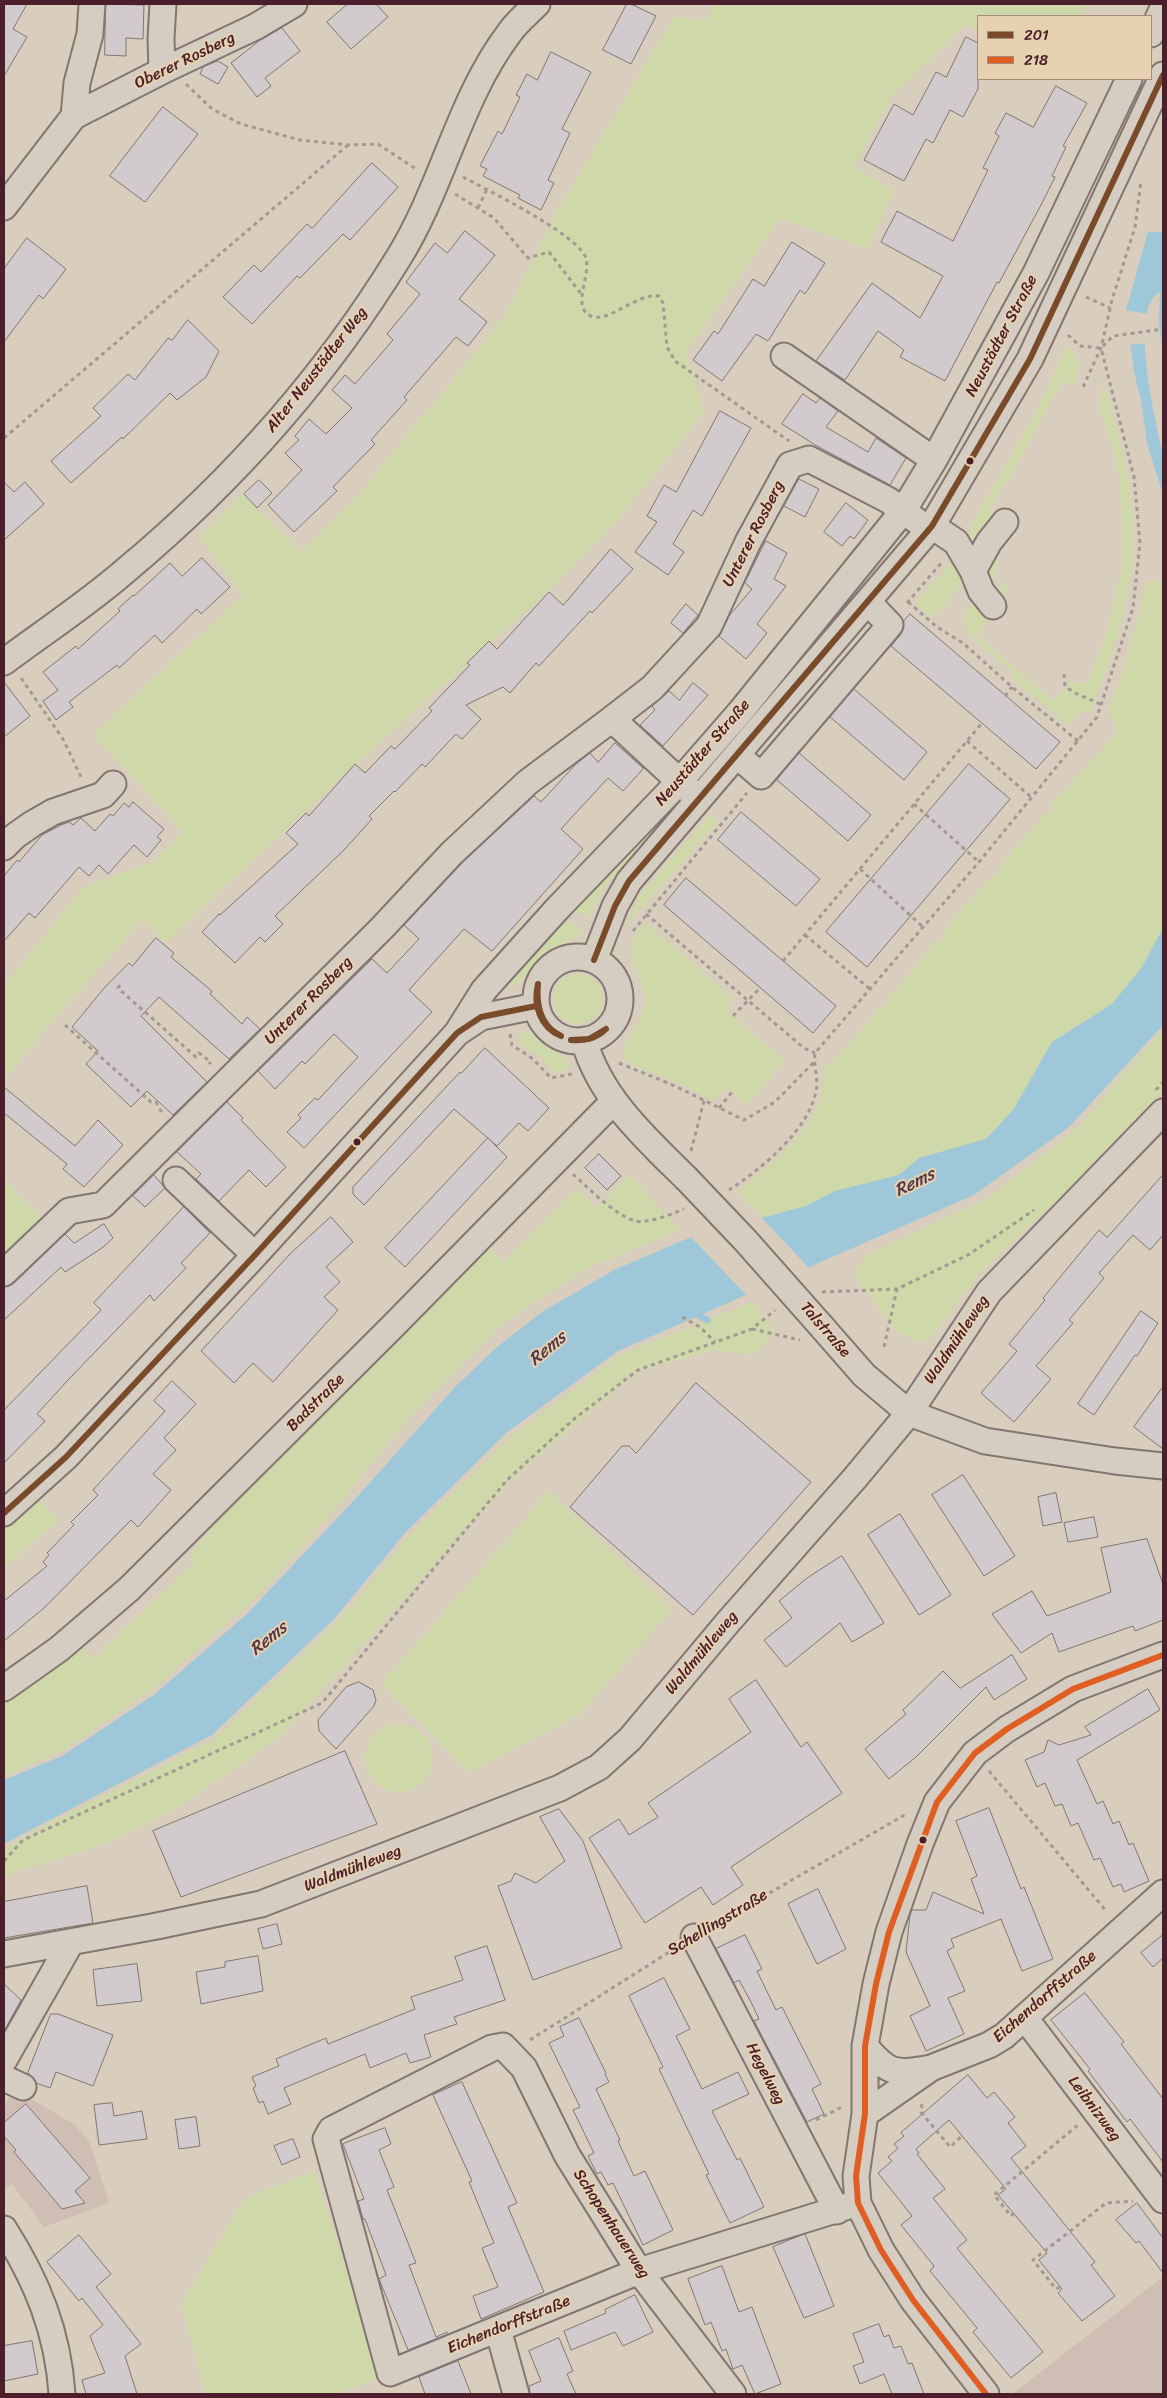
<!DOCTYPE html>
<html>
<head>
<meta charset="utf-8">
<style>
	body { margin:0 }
	#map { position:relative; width:1167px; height:2398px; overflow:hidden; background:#d9cebd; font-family:Sriracha,sans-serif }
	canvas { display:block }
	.frame { position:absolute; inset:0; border:5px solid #4a1f2b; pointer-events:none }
	.legend { position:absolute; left:977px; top:15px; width:175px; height:65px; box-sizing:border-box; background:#e6d1b0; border:1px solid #a88a7b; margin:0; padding:6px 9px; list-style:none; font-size:15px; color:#4a1f2b }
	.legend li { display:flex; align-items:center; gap:10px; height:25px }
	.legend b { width:25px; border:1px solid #a88a7b }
</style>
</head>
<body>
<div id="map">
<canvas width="1167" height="2398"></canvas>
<div class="frame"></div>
<ul class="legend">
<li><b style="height:6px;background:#7a4b2a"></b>201</li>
<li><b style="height:6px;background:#e15e23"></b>218</li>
</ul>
</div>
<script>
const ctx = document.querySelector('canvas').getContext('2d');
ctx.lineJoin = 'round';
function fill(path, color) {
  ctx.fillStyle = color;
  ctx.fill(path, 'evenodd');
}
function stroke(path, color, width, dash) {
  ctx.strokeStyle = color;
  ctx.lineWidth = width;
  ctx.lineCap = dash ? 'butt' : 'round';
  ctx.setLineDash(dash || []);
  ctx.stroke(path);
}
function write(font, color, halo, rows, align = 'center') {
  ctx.font = font + ' Sriracha,sans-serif';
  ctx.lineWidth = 4;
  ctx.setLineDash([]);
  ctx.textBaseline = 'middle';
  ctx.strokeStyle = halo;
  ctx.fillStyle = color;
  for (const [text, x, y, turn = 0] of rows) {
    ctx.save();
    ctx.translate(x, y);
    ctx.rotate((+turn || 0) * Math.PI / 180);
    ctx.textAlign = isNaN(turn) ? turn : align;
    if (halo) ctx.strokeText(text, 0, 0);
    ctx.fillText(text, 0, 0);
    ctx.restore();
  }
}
fill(new Path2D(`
	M13,2091L37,2102L75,2125L90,2143L109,2203L44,2227L12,2184L4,2189V2106Z
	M1163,2277V2394H1012Z`), '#cfbeb3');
fill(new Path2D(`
	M714,4H1086L1080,16H978V29L966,24L893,95L854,167L894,189L868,249L780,218L747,267L686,351L704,413L613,525L550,590L359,761L165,943L143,919L54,1019L4,1080V986L82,888L153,862L183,832L93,735L243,595L199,537L242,493L301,552L354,500L504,317L560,206L674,17L707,20Z
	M1066,348C1084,356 1079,371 1073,386L1061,382L1013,473L988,510L998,519L980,540H974L970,536L969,529L1032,419Z
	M1100,381L1107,391C1117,429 1128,468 1132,507C1140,578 1115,647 1091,712H1080L1068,725L1010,677L1014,672C1003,663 961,632 963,619C964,611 971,605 976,600L990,618L976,635L1054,701L1071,682L1087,683L1108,628L1122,567L1123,541L1119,477L1112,447L1099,406L1103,390L1098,382Z
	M1011,527L1016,534L999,551L993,583L997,589L1008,583L1004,601L984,575Z
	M955,557L964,576L961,585L933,619L915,603Z
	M1147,580L1163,583V928L1142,967L1112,1004L1052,1042L1013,1110L986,1139L920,1158L899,1175L835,1191L806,1206L762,1218L737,1191C772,1164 834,1117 822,1065L824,1062L830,1066L882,1005L885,1008L890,1002L887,999L937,940L940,944L945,937L942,934L991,876L995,878L999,872L997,870L1045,813L1048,815L1053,810L1050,806L1118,731L1108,711C1125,668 1137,625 1147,580Z
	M680,793L686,798L604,887L590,917L572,910Z
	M710,814L719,821L623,930L640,895Z
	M562,919L584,929L578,936L539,960L530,974L510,989L508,977Z
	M645,922L734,999L726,1010L785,1061L747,1105L726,1087L713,1101L683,1085L632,1065L624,1057C623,1037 642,1024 644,1005C648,969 613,959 645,922Z
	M553 999a25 25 0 1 1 50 0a25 25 0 1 1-50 0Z
	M1163,1029V1091L1056,1201L980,1273L930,1338L919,1343L894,1329L853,1274L866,1255L985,1200L1077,1128Z
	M519,1030C541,1035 560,1048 571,1068L554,1072L537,1055L518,1043Z
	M629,1175L680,1230L588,1268L504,1323L411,1416L311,1537L247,1606L154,1688L66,1749L4,1776V1697L82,1648L93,1659L194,1562L191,1553L256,1473L488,1246L504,1262L577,1188L597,1208Z
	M4,1181L44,1220L4,1256Z
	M753,1302L775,1332L754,1355L714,1350L638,1371L510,1481L280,1737L173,1811L110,1842L4,1876V1849L34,1831L213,1740L339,1620L408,1537L509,1438L620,1355Z
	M549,1491L672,1609L580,1714L469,1773L381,1684Z
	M41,1501L59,1520L4,1567V1527Z
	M365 1758a34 34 0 1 1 68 0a34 34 0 1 1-68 0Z
	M314,2171L381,2378L335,2394H206L181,2304L244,2199Z`), '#cfd8a9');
fill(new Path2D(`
	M1148,232H1163V356L1159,322L1160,292C1127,308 1157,426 1163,455C1165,467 1163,481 1163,494L1147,444L1141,400L1134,372L1126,310Z
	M1163,928V1025L1069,1127L974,1195L618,1351L506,1433L405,1533L335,1618L212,1735L4,1844V1780L62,1756L155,1694L248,1613L357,1497L455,1387L497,1347L542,1312L614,1270L691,1237L806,1206L835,1191L899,1175L919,1158L986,1139L1013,1110L1052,1042L1112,1004L1142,967Z`), '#9ec8d9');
fill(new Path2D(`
	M1124,310L1150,314L1147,331L1148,343L1128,345Z
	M760,1216L811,1270L749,1298L689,1235Z`), '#d9cebd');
stroke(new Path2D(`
	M694,1313L707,1320`), '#9ec8d9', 7);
const building = new Path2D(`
	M4,4H27L13,29L27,37L4,76Z
	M106,4L144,5L143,39L126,38V56L105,55Z
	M348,4H376L388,17L351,49L327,22Z
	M627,4H631L656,16L631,64L603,50Z
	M282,28L300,51L265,78L271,86L257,97L231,63L259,41Z
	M966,37L978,43V89L963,117L950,110L933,143L926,139L904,181L864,160L894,104L913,115L936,72L946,77Z
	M551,52L591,72L562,129L570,133L548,180L554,183L541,210L518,198L520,195L483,176L487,169L480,166L498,131L502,134L520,97L516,95L527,74L537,80Z
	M218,61L228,67L218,84L200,74L203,67Z
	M1056,86L1087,103L1063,146L1066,147L1052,176L1055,177L1041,205L999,283L997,282L945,381L900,357L904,350L878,331L845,380L816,361L872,283L920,318L943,276L881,242L897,211L953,241L988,170L983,168L999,136L995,133L1006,113L1033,127Z
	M163,107L198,134L145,202L110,176Z
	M372,163L398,187L350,240L343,234L300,278L297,276L252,324L223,297L254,265L261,272L307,224L312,228Z
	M465,231L495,255L459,299L487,322L468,346L456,337L404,397L407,400L371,440L375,444L333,487L337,491L294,532L268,505L302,470L285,453L299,440L295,436L309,419L326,434L352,408L332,390L345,375L355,384L393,340L387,334L420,294L406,282L435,243L447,253Z
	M27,238L66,269L43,299L39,295L4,342V269Z
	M792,242L825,263L805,294L800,290L768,341L756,334L722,381L693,360L714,331L718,334L753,279L764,286Z
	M188,320L219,351L206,377L177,400L170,393L123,439L122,437L71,483L51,461L101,416L93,408L128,374L135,380L168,338L172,340Z
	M803,394L816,403L820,398L838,411L826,427L868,452L876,438L906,458L890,485L817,446L782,424Z
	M720,411L751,428L702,516L693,510L673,544L684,552L668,575L635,552L657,522L647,516L664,485L676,492Z
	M799,479L819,489L805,517L784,506Z
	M259,480L272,493L257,508L244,494Z
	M4,482L14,492L25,482L44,504L4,540Z
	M846,503L868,520L854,539L850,536L842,546L824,532Z
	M766,541L787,553L774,579L786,586L757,624L767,633L746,659L719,636L729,616L752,589L745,583Z
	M611,549L633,569L592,613L590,611L539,666L536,663L510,693L503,687L466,705L481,719L462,739L456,734L425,767L422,764L395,792L394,791L369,816L372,819L344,850L275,916L283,924L265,942L260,937L235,963L202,932L219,914L220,915L298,844L286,833L306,813L309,816L355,764L365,773L391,746L395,749L432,711L429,708L470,665L467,663L489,641L497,649L549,592L563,605Z
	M202,558L230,587L201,614L197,609L162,643L155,635L119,668L117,665L69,702L73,707L56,720L43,701L58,690L43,672L76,646L78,649L120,611L118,609L133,595L134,596L170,563L182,576Z
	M686,604L698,615L683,633L671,623Z
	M910,614L1060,742L1036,769L891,646L901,634L904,621Z
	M4,682L30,716L4,737Z
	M693,683L708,695L663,746L640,725L655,710L652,706L669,691L679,700Z
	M854,689L927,752L904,780L830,717Z
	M615,743L643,768V769L623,791L608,778L561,829L583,849L492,951L464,929L409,990L432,1012L304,1148L287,1132L301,1118L298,1115L315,1098L318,1100L358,1057L334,1034L305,1064L302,1061L275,1089L258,1071L372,959L387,973L419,939L404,925L462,863L534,796L541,802L576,764L590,753L598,762Z
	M799,753L871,815L848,841L777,780Z
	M969,764L1010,799L867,967L826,932Z
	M133,802L164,829L157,837L161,840L147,857L134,845L108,874L99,865L89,876L79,867L35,918L29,913L4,941V876L17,860L19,862L42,835L61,825L69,822L73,825L81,818L95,831L110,814L113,816L124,803L129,807Z
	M741,812L820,879L796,906L718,840Z
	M686,878L836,1006L813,1033L664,905Z
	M156,938L174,953L171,957L212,991L210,994L242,1024L247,1017L260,1029L229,1059L159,997L141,1016L207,1082L173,1115L147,1091L131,1107L86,1064L98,1051L72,1027L105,987L129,963L132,966Z
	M485,1048L549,1108L528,1131L519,1123L497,1146L454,1109L364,1205L353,1194V1187L460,1072L461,1073Z
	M4,1087L75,1146L98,1120L123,1145L84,1187L63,1169L67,1164L4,1113Z
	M227,1102L243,1118L241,1120L286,1167L266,1187L249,1170L219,1201L196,1179L201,1174L177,1152Z
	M488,1138L507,1157L405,1267L385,1248Z
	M599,1154L621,1176L607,1190L585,1168Z
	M154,1175L165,1188L145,1207L133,1196Z
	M1163,1175V1235L1150,1250L1133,1235L1099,1273L1104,1278L1069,1320L1073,1323L1036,1366L1051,1379L1014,1422L981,1393L1017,1351L1009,1344L1045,1300L1043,1298L1099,1230L1107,1237Z
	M184,1207L210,1233L181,1263L186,1268L154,1301L150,1295L69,1379L37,1414L45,1421L4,1463V1410L101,1310L94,1303Z
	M331,1217L353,1242L326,1267L340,1282L324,1297L338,1310L273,1382L253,1363L234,1383L201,1351L290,1254Z
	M104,1224L113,1238L102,1248L65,1272L61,1267L4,1320V1287L14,1283L65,1234L74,1243Z
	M1141,1311L1158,1323L1137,1356L1135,1355L1094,1415L1078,1404Z
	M172,1381L196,1404L164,1438L176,1450L153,1474L171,1490L138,1527L131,1520L44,1608L4,1641V1601L47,1566L43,1562L49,1555L47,1553L74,1525L71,1522L98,1495L93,1490L165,1411L154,1401Z
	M696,1383L811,1482L693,1615L570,1507L622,1446H629L636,1453Z
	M1163,1387V1449L1134,1427Z
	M963,1475L1015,1556L984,1576L932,1495Z
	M1056,1493L1062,1522L1043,1526L1038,1497Z
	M900,1514L951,1595L919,1615L868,1535Z
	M1094,1517L1098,1537L1068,1542L1064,1523Z
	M1147,1539L1163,1584V1620L1135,1631L1133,1626L1059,1652L1052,1633L1021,1653L992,1614L1032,1591L1047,1616L1111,1592L1101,1548Z
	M842,1556L884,1623L852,1642L840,1623L786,1667L764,1640L792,1618L779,1601L807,1578Z
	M1012,1655L1027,1679L994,1700L986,1687L916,1757L889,1779L865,1749L906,1714L903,1710L943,1671L960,1688Z
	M756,1680L801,1747L807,1742L842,1793L731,1867L743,1885L713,1905L701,1887L645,1923L589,1838L619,1819L629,1835L658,1817L648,1803L751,1732L729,1699Z
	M359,1682L373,1690L376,1700L374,1706L336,1749L319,1731L318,1720L346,1687Z
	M1148,1689L1160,1710L1077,1760L1097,1804L1103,1801L1113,1824L1119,1821L1129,1845L1133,1843L1149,1881L1124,1892L1121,1884L1113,1887L1100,1858L1094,1860L1078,1823L1071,1826L1062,1804L1055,1806L1045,1783L1037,1787L1025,1760L1044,1752L1048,1740L1059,1745L1091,1735L1085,1727Z
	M345,1751L377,1824L181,1897L153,1831Z
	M989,1808L1021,1889L1024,1887L1053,1959L1022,1971L1001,1919L951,1939L954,1947L947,1951L965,1991L948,1998L964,2034L926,2051L910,2016L930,2006L906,1952L910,1915L912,1910H926L933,1892L984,1914L971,1879L977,1876L956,1821Z
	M559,1809L583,1841L622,1948L533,1980L498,1886L511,1881L515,1873L536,1883L565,1861L540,1817Z
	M87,1886L93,1923L4,1938V1902Z
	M818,1889L846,1949L817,1964L788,1904Z
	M277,1924L282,1944L263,1949L258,1929Z
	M745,1935L762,1969L757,1971L776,2010L782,2007L821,2084L812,2089L824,2114L807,2122L754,2021L759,2019L751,2002L739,1980L734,1983L716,1949Z
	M1163,1935V1958L1153,1967L1141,1953Z
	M487,1946L505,2000L454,2017L457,2024L424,2035L431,2057L410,2063L406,2053L370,2068L365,2054L284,2088L291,2104L268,2114L263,2101L259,2103L253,2088L256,2086L252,2077L279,2066L276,2059L326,2038L328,2044L415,2009L411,1997L463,1980L455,1957Z
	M258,1956L263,1991L201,2004L196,1972L225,1967V1962Z
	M137,1964L142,2001L97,2006L93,1970Z
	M664,1978L690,2029L676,2036L702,2089L738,2072L749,2094L712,2111L737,2160L740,2158L764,2207L730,2223L706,2175L709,2174L659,2069L663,2067L629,1996Z
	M4,1984L21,2000L4,2031Z
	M1085,1993L1124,2042L1121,2044L1163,2099V2162L1130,2119L1127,2122L1088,2071L1090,2069L1051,2020Z
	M51,2014H58L113,2035L93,2086L56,2072L50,2088L36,2083L28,2073Z
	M579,2018L606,2073L605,2074L609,2082L596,2089L620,2140L618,2141L634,2176L645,2171L673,2230L643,2245L613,2183L608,2185L601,2172L597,2174L588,2156L594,2153L573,2110L580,2107L549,2043L564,2036L560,2027Z
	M968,2075L987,2098L994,2092L1015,2117L1008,2123L1026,2146L1011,2158L1095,2262L1091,2265L1115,2296L1082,2321L1058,2293L1062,2289L1039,2260L1047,2253L998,2195L1006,2189L949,2120L916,2149L919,2153L917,2154L945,2189L933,2198L967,2240L957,2248L1043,2352L1011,2378L973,2332L977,2328L930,2271L934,2266L901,2225L912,2216L878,2173L892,2161L888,2157L898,2148L894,2144L904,2136L901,2133Z
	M462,2082L517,2203L508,2207L544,2292L481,2319L473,2296L498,2287L482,2248L494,2243L469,2182L472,2181L433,2095Z
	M112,2103L114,2116L142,2111L147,2139L99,2145L94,2105Z
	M26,2104L90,2178L75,2191L85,2203L62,2209L14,2152L16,2150L4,2136V2123Z
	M196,2117L200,2146L179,2149L175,2120Z
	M385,2128L391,2144L379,2150L394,2187L387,2190L416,2263L409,2265L436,2337L447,2332L448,2334L408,2350L379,2279L386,2275L365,2219H363L358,2201L364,2199L343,2144Z
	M293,2139L300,2157L282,2165L274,2146Z
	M1137,2203L1163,2238V2273L1139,2241L1136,2243L1116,2220Z
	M805,2234L834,2306L804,2318L773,2247Z
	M79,2235L111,2274L96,2287L141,2344L125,2356L137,2394H86L82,2380L105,2373L90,2336L103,2325L82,2298L79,2301L47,2262Z
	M722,2266L739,2312L752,2307L781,2384L755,2394L742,2365L733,2369L726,2349L722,2351L711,2322L705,2325L688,2279Z
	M635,2295L653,2332L623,2346L615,2332L571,2350L564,2331L606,2313L605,2310Z
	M879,2324L884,2337L889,2335L894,2348L901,2346L908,2364L912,2363L924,2394H892L884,2374L860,2384L853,2366L864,2362L853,2334Z
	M559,2338L573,2371L567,2374L576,2394H530L529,2386L541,2381L529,2351Z
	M32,2341L38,2374L4,2381V2346Z
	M458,2361L471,2394H425L419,2377Z`);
fill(building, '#d2cbcd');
stroke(building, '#837570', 1);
const minor = new Path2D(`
	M1151,34L1163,8
	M162,71L161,39L163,4
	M74,116L77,83L90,34L92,4
	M4,207L74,116L162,71L255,27L294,4
	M784,356L934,460
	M932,526L956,542L973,571L981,591L993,606
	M973,571L989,542L1005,522
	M4,662C44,632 87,604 125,571C233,481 326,376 399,257C443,186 459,99 510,32C517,22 528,13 537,4
	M612,719L652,688L709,626L748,542L790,465L809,459L888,500L917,521
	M738,756L761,776L890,625L868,602
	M4,847L15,836L32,824L53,812L103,795L113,784
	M536 999a42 42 0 1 1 84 0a42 42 0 1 1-84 0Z
	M594,960L615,906L629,881L932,526L1030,359L1163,75
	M457,1033L484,990L557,909L680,781L741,711L903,511L934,460L1036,273L1129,79
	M584,1040C599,1096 645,1138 686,1178
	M176,1180L255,1255
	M4,1273L69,1211L103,1205L382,928L452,853L528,782L612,719L692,793
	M822,1327L864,1375L909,1413L985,1441L1115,1461L1163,1466
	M4,1513L66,1457L255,1255L457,1033L481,1017L536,1006
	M4,1688L59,1649L129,1589L393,1326L614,1101
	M694,1937L837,2211
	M4,1954L157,1926L261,1904L560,1788L599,1767L630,1739L729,1621L855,1478L909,1413L989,1292L1163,1112
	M1025,2018L1163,2200
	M865,2046C889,2075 896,2074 931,2068
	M4,2060L71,1942
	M4,2078L23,2087
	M865,2114L931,2068L989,2045L1004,2036L1163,1893
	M4,2229C37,2281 58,2332 62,2394
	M498,2329L516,2394
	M733,2394L639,2271L567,2155L524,2068L503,2046L492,2048L331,2130L326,2139L390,2373L639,2271L858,2203
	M986,2394L913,2300L881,2250L858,2203L856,2176L865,2114V2046L876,1984L889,1932L920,1844L937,1802L975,1753L1007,1729L1073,1689L1163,1655`);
stroke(minor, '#837570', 29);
stroke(new Path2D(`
	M186,84L212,109L241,124L300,140L349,145L378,144L416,169
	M463,177C489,191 573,232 585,256C593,273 570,307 591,316C608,324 638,292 659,296L663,303L667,347L675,361L789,441
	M455,194L494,218L528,258L549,252L582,295
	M478,208L487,189
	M1086,297L1110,308
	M1068,335L1080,346L1101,348L1113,336L1163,329
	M1083,387L1101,348L1112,300L1135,227L1141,181
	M4,438L348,145
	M908,602L937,627L963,643L1012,687L1078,741
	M907,603L942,562
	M1064,674L1065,686L1073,692L1102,705
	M21,678L63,739L82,779
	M1005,696L1012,687
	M967,741L1031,797
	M914,804L979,862
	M860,869L923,927
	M646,914L804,1048L815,1053
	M633,931L747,793
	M805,935L871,990
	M783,961L982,723
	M120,985L118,988L120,990L196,1057L199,1053L211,1062L209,1064
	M733,1016L760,988
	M65,1025L151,1102H156L162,1113
	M510,1034L512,1045L533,1059L551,1078L572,1074
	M619,1063L675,1086L744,1120L775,1102L814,1062
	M1156,1090L1163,1082
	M719,1108L732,1092
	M691,1151L704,1101
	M573,1174C588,1188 615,1215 635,1221C648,1224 672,1214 684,1209
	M729,1190C760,1170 809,1130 816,1091C819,1079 813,1066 815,1053L979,862L1097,717L1133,608L1140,543L1134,477L1101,348
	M822,1292L897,1289L968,1255L1034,1210
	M682,1317L700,1327L715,1342
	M752,1329L800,1340
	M884,1347L897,1289
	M989,1771L1107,1912
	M4,1861L23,1840L322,1703L507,1480L574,1419L638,1370L752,1329L775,1310
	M714,1925L908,1813
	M530,2040L674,1949
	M922,2104L921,2112L950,2147L962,2136
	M816,2120L842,2107
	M1014,2213L1011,2216L994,2195L1078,2125
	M1060,2287L1056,2289L1033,2260L1106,2203L1133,2201`), '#a39892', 3, [4, 4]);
stroke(minor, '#d5cdc1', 25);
const minorBridge = new Path2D(`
	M686,1178L745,1240L822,1327`);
stroke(minorBridge, '#837570', 29, []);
stroke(minorBridge, '#d5cdc1', 25);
stroke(new Path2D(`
	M594,960L615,906L629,881L932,526L1030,359L1163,75
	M538,984C536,1005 541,1026 561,1036
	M538,984C533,1005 540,1027 561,1036
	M571,1040C585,1041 596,1039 606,1029
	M571,1040L589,1039L606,1029
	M4,1513L66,1457L255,1255L457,1033L481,1017L536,1006`), '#7a4b2a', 6);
stroke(new Path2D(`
	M986,2394L913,2300L881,2250L858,2203L856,2176L865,2114V2046L876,1984L889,1932L937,1802L975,1753L1007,1729L1073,1689L1163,1655`), '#e15e23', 6);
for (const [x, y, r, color] of [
	[970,461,4.5,"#4a1f2b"],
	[357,1142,4.5,"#4a1f2b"],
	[923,1840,4.5,"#4a1f2b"]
]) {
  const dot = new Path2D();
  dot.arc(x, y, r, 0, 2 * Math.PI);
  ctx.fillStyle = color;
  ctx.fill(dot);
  stroke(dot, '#e6d1b0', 2);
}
write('16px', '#4a1f2b', '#e6d1b0', [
	["Oberer Rosberg",185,61,-26],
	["Neustädter Straße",1002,336,-62],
	["Alter Neustädter Weg",317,370,-52],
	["Unterer Rosberg",754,534,-63],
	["Neustädter Straße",703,753,-49],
	["Unterer Rosberg",309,1001,-45],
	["Talstraße",825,1330,49],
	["Waldmühleweg",957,1340,-56],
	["Badstraße",316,1403,-45],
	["Waldmühleweg",702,1653,-50],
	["Waldmühleweg",353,1869,-21],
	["Schellingstraße",718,1923,-31],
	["Eichendorffstraße",1045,1997,-41],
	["Hegelweg",765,2074,63],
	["Leibnizweg",1094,2109,53],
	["Schopenhauerweg",611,2224,57],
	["Eichendorffstraße",509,2325,-22]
]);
write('italic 18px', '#533847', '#e6d1b0', [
	["Rems",915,1183,-27],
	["Rems",548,1349,-40],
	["Rems",269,1639,-39]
]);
</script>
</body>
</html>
